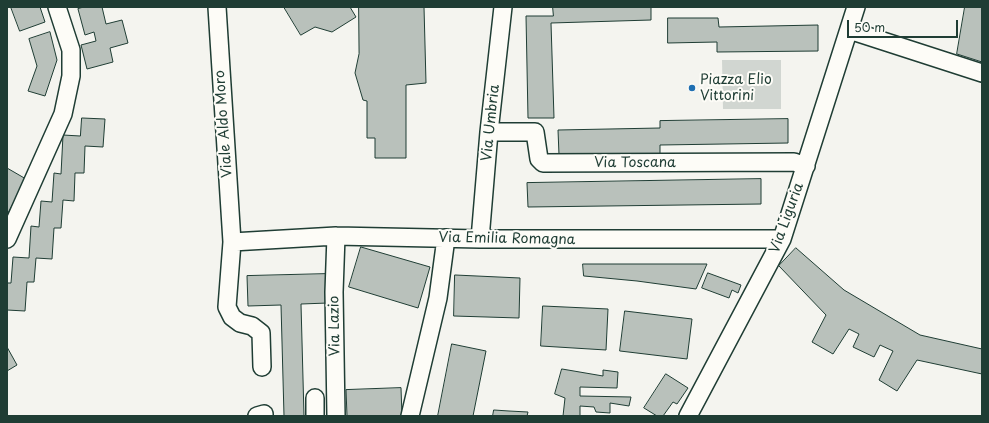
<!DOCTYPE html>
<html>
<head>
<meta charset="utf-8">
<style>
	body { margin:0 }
	#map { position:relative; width:989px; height:423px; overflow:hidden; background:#f4f4ef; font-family:"Playpen Sans",sans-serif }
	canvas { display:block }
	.frame { position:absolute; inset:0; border:8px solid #1f3d34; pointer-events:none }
	.scale { position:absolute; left:847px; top:20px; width:111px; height:18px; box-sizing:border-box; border:2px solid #1f3d34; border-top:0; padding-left:5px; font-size:12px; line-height:14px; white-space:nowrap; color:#1f3d34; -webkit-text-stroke:3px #fdfcf7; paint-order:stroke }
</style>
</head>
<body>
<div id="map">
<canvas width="989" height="423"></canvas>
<div class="frame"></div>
<div class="scale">50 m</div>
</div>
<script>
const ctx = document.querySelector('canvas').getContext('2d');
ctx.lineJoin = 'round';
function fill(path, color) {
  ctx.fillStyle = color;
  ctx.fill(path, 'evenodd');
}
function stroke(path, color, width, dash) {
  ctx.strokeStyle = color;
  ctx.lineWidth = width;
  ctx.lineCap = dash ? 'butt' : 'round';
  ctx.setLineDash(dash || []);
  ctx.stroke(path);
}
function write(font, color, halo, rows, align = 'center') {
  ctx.font = font + ' "Playpen Sans",sans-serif';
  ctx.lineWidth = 4;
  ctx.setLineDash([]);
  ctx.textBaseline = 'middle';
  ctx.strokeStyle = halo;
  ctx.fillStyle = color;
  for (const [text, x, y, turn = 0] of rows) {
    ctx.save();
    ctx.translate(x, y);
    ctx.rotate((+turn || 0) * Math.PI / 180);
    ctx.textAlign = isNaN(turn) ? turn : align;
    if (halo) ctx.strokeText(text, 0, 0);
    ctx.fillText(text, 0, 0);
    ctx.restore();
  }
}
fill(new Path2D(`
	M722,60H781V109H723Z`), '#d1d6d1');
const building = new Path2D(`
	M11,7H40L45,22L20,31Z
	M84,7H102L106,24L122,20L128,43L110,48L113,62L87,69L81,45L96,41L94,32L85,35L78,9Z
	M284,7H350L356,17L332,32L315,27L301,35Z
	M359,7H424L426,83L406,85V158H375V138H367V101L363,100L355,73L359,54Z
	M553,7H651V20L551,23L554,118H528L526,16H553Z
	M965,7H982V62L957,54Z
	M668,18H718L719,27L818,25V51L717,52V42L668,43Z
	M50,32L57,60L45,96L28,91L37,66L29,39Z
	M82,118L105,119L103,147L85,146L84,173H75L74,201L63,200L61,228H54L52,259L36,258L34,282H27L25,311L7,310V283H11L13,257L29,258L31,226L39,227L41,201L52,202L54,173L61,174L63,135L80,136Z
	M788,119V143L660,145V154L559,155L558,130L660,128V121Z
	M7,168L26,179L7,215Z
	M761,179V204L528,207L527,183Z
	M361,247L430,267L418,308L349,287Z
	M796,248L844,290L920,335L982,349V374L917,360L897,391L879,380L893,351L880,345L874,357L853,347L859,334L849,329L833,354L812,342L826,315L779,266Z
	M583,264H707L696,289L637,281L584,276Z
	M708,273L741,285L738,293L732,290L729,298L702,288Z
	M327,274L328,303L301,304L304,416H284L281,305L248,306L247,276Z
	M455,275L520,278L519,318L454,316Z
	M543,306L608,309L606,350L541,346Z
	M625,311L692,319L687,359L620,351Z
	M452,344L486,351L473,416H438Z
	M7,347L17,365L7,371Z
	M562,369L603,376V370L618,372L617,388L580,387V396L631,397L629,406L610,403V413L596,412L594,407L580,406V416H563L565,398L555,394Z
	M666,374L688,388L677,404L673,402L663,416H657L644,408Z
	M401,388L402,416H347L346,390Z
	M494,410L509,411L528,412L527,416H493Z`);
fill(building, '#b9c1bb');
stroke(building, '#1f3d34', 1);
const minor = new Path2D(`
	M217,7L232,242L227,307L232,317L240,323L252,326L261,333L262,367
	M849,30L982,73
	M489,132H535L539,159L543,163L794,162L806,166
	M336,236L334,292L336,416
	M7,239L63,114L71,76V50L57,7
	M480,239L489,132L503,7
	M232,242L336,236L480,239H782
	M315,398V416
	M257,416L264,414V416
	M410,416L438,298L446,238
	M688,416L782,239L856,7`);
stroke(minor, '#1f3d34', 20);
stroke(minor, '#fdfcf7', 17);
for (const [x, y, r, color] of [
	[692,88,4,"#1f6fb2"]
]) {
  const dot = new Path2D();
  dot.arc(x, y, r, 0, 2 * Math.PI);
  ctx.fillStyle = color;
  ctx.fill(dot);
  stroke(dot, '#fdfcf7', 1.5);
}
write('14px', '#1f3d34', '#fdfcf7', [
	["Piazza Elio",700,80],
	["Vittorini",700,96]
], 'left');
write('14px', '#1f3d34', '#fdfcf7', [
	["Via Umbria",491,123,-84],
	["Viale Aldo Moro",224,124,-94],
	["Via Toscana",635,163],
	["Via Liguria",787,218,-70],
	["Via Emilia Romagna",507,239,1],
	["Via Lazio",335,326,-91]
]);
</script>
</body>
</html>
